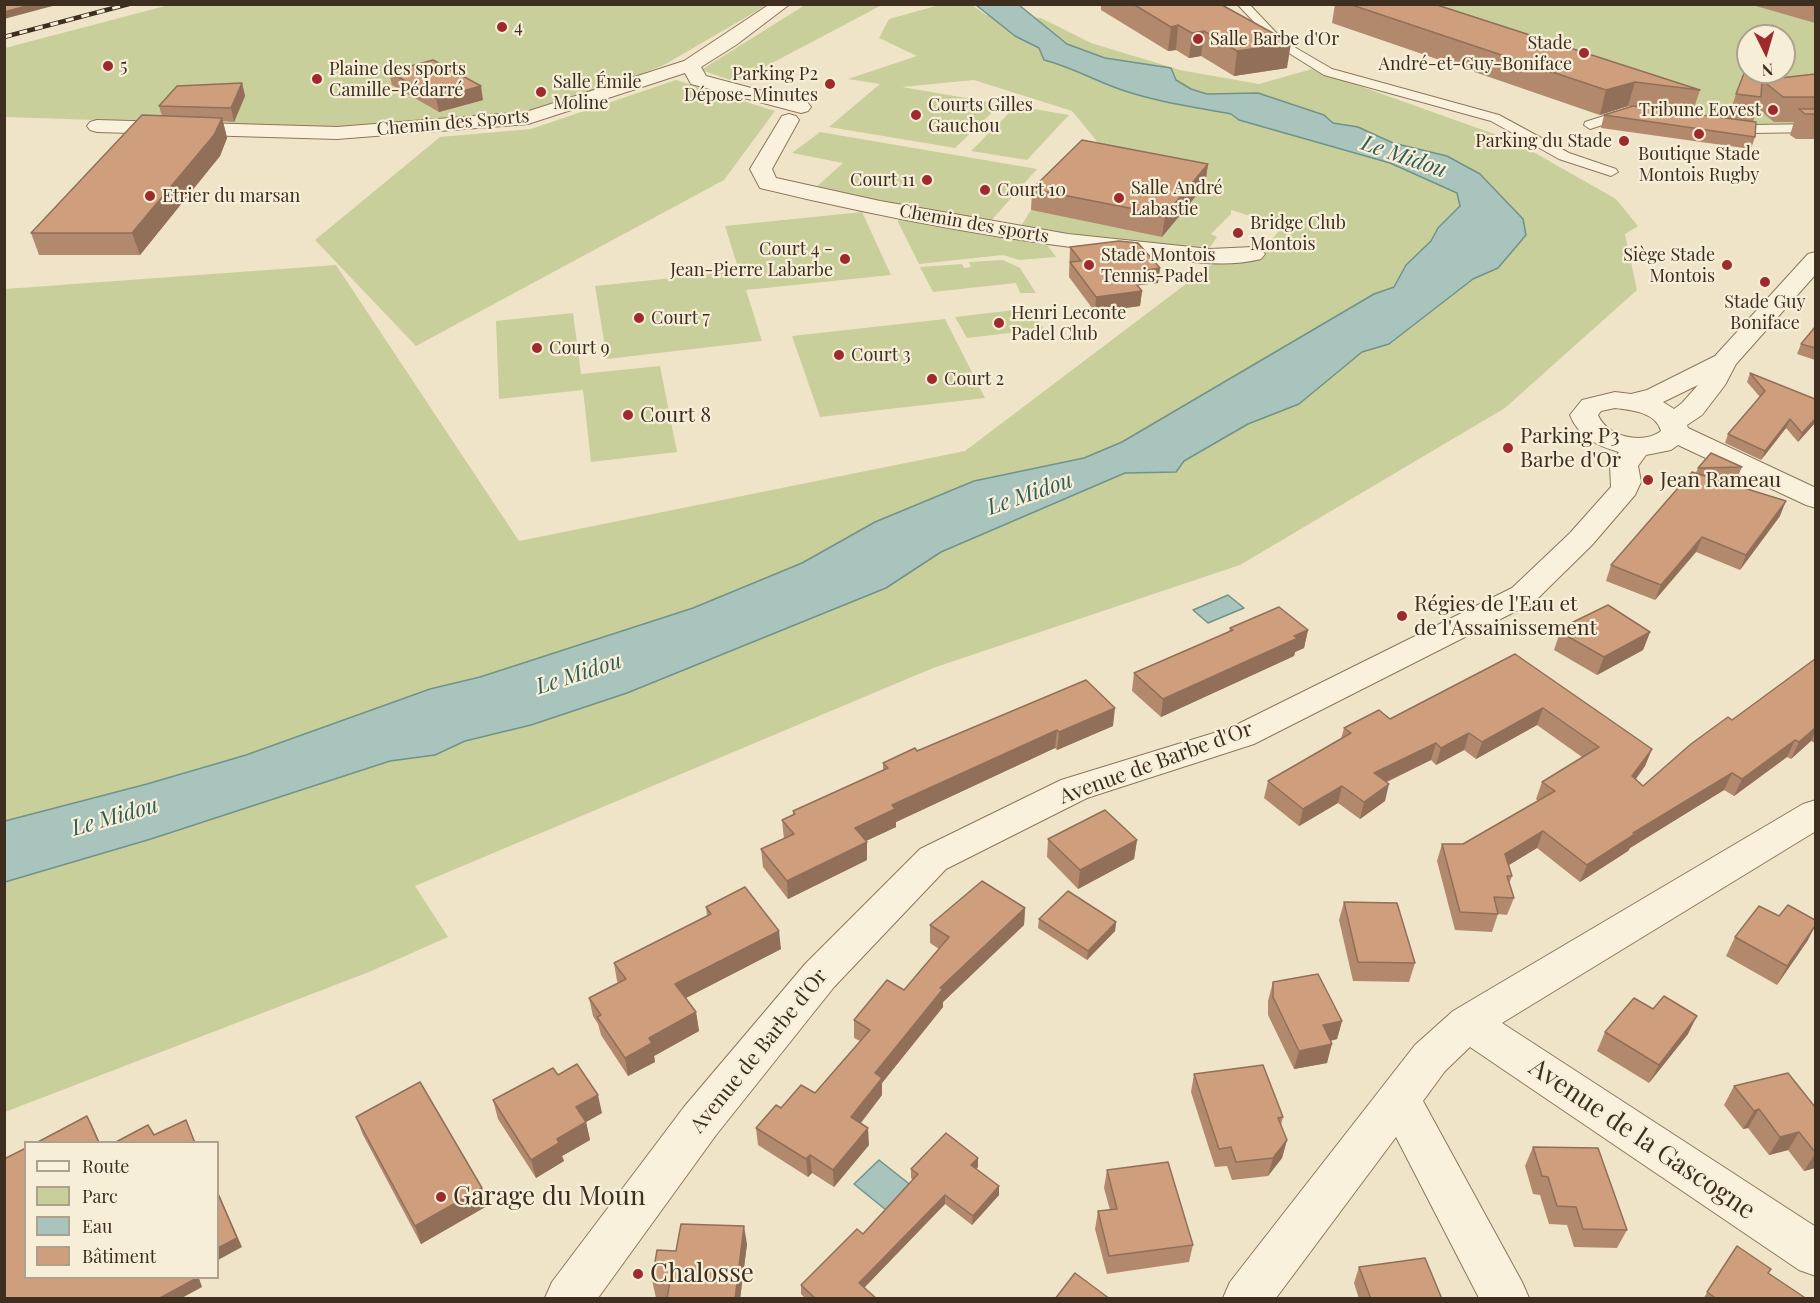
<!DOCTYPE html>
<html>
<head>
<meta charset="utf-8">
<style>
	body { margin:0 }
	#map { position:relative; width:1820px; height:1303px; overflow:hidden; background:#f0e4c8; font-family:"Playfair Display",serif }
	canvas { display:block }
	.frame { position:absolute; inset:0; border:6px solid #3d2e20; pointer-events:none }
	.legend { position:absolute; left:24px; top:1141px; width:195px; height:138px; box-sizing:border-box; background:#f7eed8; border:2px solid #ada18e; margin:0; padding:8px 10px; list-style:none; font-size:18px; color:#3d2e20 }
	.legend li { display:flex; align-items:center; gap:12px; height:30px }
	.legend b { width:30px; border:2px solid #ada18e }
	.north { position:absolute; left:1736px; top:24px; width:60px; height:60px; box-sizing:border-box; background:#f7eed8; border:2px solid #ada18e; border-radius:50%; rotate:175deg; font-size:16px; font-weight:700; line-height:24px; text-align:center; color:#3d2e20 }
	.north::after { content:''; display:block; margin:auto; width:21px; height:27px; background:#9e2a2b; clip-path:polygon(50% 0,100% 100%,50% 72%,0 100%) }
</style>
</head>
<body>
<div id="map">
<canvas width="1820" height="1303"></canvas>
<div class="frame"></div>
<ul class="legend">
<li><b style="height:8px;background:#faf1dc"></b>Route</li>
<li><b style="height:16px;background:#c9cf9b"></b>Parc</li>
<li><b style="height:16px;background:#a9c4bc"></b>Eau</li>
<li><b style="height:16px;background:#cf9f7d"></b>Bâtiment</li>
</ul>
<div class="north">N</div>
</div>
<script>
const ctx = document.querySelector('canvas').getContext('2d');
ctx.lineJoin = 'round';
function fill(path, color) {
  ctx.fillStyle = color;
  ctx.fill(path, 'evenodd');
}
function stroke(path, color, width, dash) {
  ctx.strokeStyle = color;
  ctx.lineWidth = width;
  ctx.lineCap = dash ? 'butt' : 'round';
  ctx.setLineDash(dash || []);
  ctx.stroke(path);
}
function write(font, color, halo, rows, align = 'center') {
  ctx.font = font + ' "Playfair Display",serif';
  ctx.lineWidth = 4.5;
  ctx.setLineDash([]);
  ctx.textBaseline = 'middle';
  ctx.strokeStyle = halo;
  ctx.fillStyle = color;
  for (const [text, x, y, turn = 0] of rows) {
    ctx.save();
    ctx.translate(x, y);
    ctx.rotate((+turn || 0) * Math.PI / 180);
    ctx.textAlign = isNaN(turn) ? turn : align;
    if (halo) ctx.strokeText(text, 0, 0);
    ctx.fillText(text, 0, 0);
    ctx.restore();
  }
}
fill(new Path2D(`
	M1345,4L1815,5V124L1758,127L1623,106L1599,115L1345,27L1368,20ZM1748,36H1784V72H1748Z
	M169,5H767L664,65L594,92L528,113L337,128L5,117V48Z
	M805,5H882L736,82L701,70Z
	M939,5H972L986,15L1041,18L1091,43L1180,70L1259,84L1312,69L1514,141L1616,199L1638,226L1625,234L1637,290L1505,408L1240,565L933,668L415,886L448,937L369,972L5,1112V289L336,265L519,541L965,451L1211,265L1263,250L1283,226L1231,210V214L1211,234L1217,237L1207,252L1068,236L1021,226L1031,210L1163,236L1207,181L1102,158L1096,140L1072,111L974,80L902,87L1001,104L955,148L829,127L880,84L848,79L917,56L879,38L889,19Z
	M676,80L775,111L724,180L416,346L315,240L440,137L531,129Z
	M1016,106L1069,115L1027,160L971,151Z
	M820,132L1037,169L990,222L814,189L843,163L792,153Z
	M862,212L891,275L746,290L762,341L607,359L595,286L739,271L725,226Z
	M899,217L1045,242L1056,257L1019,260L1003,255L919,264L898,222Z
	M1003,260L1020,268L1036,293H1020L1016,283L933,292L920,267L962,264L964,268L971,267L969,262Z
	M1031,308L1044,329L967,338L955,317Z
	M573,313L581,374L660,366L677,452L591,462L583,390L499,399L496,321Z
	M945,319L985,398L820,417L792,336Z`), '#c9cf9b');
const water = new Path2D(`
	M976,5H1019L1067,44L1105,58L1171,68L1176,80L1191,89L1207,94L1258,93L1324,115L1333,123L1358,127L1393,143L1447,156L1480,174L1523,219L1526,235L1498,268L1473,279L1389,344L1362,352L1299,404L1248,424L1184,461L1176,472L1125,473L941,552L886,588L627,693L531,725L465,741L435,755L390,761L151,839L5,882V821L147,784L246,755L430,689L480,677L693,608L802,563L875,522L974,481L1084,458L1122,442L1374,294L1394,287L1406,265L1431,241L1438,228L1460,206L1457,193L1390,163L1239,120L1231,114C1195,107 1157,102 1122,90C1095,81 1072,67 1044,60L1039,48L1015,36Z
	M1228,595L1244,608L1208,623L1193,610Z
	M879,1160L927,1198L902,1223L854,1184Z`);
fill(water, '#a9c4bc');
stroke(water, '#6f938a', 1.5);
const lane = new Path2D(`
	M1237,4H1249L1284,41L1332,69L1499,115L1569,153L1616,169L1618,172L1611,176L1559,159L1491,121L1324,75L1276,45Z
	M1629,108L1635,112L1633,115L1590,129L1584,125L1585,122Z
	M1729,121L1754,125L1816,124V132L1754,133L1724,128L1723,125Z`);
const street = new Path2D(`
	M770,4H790L736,45L701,67L706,76L808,103L811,107L808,111L801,113L691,84L685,73L528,124L337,139L97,132L90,130L87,126L90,122L97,120L337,127L526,112L684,61Z
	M789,114L796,116L799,120L772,169L776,178L880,201L1068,234L1210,249L1253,247L1261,249L1265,254L1261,259C1222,269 1178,260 1138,255C1011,242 884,218 760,188L750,169L782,116Z
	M1816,252V274L1736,364L1725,385L1702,415L1687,425L1688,428L1816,488V508L1806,505L1678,445L1671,450L1646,455L1638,466L1641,482L1635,495L1592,545L1534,602L1254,744L1087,798L946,869L834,987L716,1135L598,1298H545L552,1282L684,1107L806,963L920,849L1061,780L1230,728L1512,588L1570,533L1611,487L1610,465L1619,452C1597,446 1579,437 1570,415L1582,400L1615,392L1631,394L1647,390L1715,356L1808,254ZM1698,385L1682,403L1674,409L1663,402ZM1615,408C1631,410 1656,412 1661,431C1643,445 1607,437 1598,415L1601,411Z
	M1816,800V831L1502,1023L1816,1227V1276L1799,1270L1470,1047L1445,1071L1423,1101L1522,1282L1529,1298H1479L1396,1137L1276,1298H1223L1230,1282L1415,1045L1453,1011L1803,804Z`);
stroke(lane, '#8d765c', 2);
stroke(street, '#8d765c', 2);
fill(lane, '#faf1dc');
fill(street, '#faf1dc');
const rail = new Path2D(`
	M4,37L129,4`);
stroke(rail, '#3d2e20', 4.5);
stroke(rail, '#f7eed8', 3, [8]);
fill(new Path2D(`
	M1101,4H1220L1287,68L1234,76L1201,56L1189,58L1176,50L1168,51L1101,10Z
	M1335,4H1434L1700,90L1692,114L1728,118L1736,94L1762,80L1815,74V139H1796L1790,135L1794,122H1774L1757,108L1753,122L1755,137L1751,149L1601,128L1604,115L1632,106H1628L1600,115L1332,23Z
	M1749,4H1815V23Z
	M389,72L483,100L439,112L392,85Z
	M242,83L245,96L234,122L223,121L227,138L220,156L140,255H39L31,233L162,116L159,106Z
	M1208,164L1205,185L1162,237L1031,210L1032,189Z
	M1070,247L1160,268L1158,283L1137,285L1142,291L1140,306L1095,312L1069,277Z
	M1815,327V360L1797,354L1801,344Z
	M1750,373L1815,423L1798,442L1786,428L1761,460L1725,443L1728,434L1760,397L1747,382Z
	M1742,467L1738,476L1708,477L1780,516L1740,570L1696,552L1655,600L1606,581L1611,565L1696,473L1698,468Z
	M1565,626L1650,632L1643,650L1597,675L1554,650L1560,632L1564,630Z
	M1230,628L1308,630L1304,648L1295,652L1294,656L1161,717L1132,691L1134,673L1229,632Z
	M1515,654L1652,749L1645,766L1636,779L1643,786L1815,659V743L1811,741L1791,759L1787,757L1734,796L1724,790L1630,848L1628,851L1580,882L1537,848L1509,865L1512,876L1509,884L1514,898L1507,915L1498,914L1492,932L1455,930L1437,861L1442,844H1463L1538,801L1536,799L1542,782L1582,757L1537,725L1476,759L1464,750L1436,765L1431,760L1387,782L1385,801L1360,819L1338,803L1299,826L1264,798L1268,781L1341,739L1344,728L1390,719Z
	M1086,680L1113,726L1057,750L1055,748L896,822V827L866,841L867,860L788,899L763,867L761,849L784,839L782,820L793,815V811L883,770V763L917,751Z
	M1048,839L1137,840L1134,859L1078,889L1047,857Z
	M1344,902L1415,963L1409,982L1353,981L1339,920Z
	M706,907L781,949L686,998L696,1012L699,1031L654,1056L655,1062L628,1076L601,1035L598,1024L593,1016L589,998L619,983L617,981L614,963L707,916Z
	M1025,908L1024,925L943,1002V1007L882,1083V1095L861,1123L869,1145L834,1187L812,1173L808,1177L758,1145L756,1128L781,1108L815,1093L860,1041L854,1038V1020L904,990L939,949L930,943V925Z
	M1039,919L1116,922L1115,931L1087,960L1038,928Z
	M1735,937L1808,940L1777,985L1726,956Z
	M1273,982L1342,1021L1337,1039L1331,1041L1327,1063L1294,1069L1268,1015V1001Z
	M1605,1032L1688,1034L1649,1083L1597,1051Z
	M1194,1074L1283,1117L1281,1125L1287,1140L1282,1158L1268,1176L1232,1180L1227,1166L1215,1167L1191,1092Z
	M558,1075L602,1113L586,1122L590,1140L562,1156L564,1161L536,1178L498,1119L493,1100Z
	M1734,1086L1815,1107V1168L1804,1171L1788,1150L1769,1155L1748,1128L1743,1129L1724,1105Z
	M356,1117L487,1206L421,1244L363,1135Z
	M1533,1147L1627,1230L1617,1248L1574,1247L1567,1225L1549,1224L1540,1195L1533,1194L1525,1166Z
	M978,1158V1167L976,1169L999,1186V1195L972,1225L945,1204L864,1288L877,1299H806L801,1294V1285L863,1234L913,1180L911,1178V1169Z
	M1107,1170L1193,1245L1189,1262L1107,1274L1095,1229L1098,1211L1110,1210L1104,1188Z
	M747,1244L740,1299L656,1298L652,1280L676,1251Z
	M1737,1246L1768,1273L1803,1299H1703Z
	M1359,1267L1442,1299H1359L1354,1283Z`), '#b2896c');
fill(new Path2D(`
	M34,4H60L4,19V12Z
	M1178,25L1176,50L1168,51L1171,27Z
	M1204,31L1201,56L1189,58L1192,33Z
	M1291,43L1287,68L1234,76L1237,51Z
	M1635,82L1628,106L1600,115L1606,90Z
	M242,83L245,96L234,122L231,108Z
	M481,86L483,100L439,112L436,98Z
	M222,118L227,138L220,156L140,255L132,233Z
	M1208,164L1205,185L1162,237L1165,215Z
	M1160,268L1158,283L1126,287L1127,273Z
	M1142,291L1140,306L1095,312L1096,297Z
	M1790,419L1786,428L1761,460L1765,451Z
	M1815,419V423L1798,442L1802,433Z
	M1786,501L1780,516L1740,570L1746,555Z
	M1702,537L1696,552L1655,600L1661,585Z
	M1308,630L1304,648L1295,652L1294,656L1161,717L1163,699Z
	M1650,632L1643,650L1597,675L1604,657Z
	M1115,708L1113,726L1057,750L1059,732Z
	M1543,708L1537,725L1476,759L1482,742Z
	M1815,728V732L1811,741L1791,759L1799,742Z
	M1057,730L1055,748L896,822V827L855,846V828L892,805Z
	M1469,733L1464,750L1436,765L1441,748Z
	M1795,740L1787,757L1734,796L1742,779Z
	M1436,743L1431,760L1369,790L1374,773Z
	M1652,749L1645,766L1625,793L1632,776Z
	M1732,773L1724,790L1630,848L1628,851L1580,882L1587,865L1633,833Z
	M1389,784L1385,801L1360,819L1364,802Z
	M1342,786L1338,803L1299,826L1303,809Z
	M1543,831L1537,848L1499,871L1505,854Z
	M1137,840L1134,859L1078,889L1080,870Z
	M867,842V860L788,899L787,881Z
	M1025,908L1024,925L943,1002V1007L882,1083V1095L852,1134L851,1117L875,1073L940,988Z
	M1116,922L1115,931L1087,960L1088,951Z
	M1815,926L1808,940L1777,985L1787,966Z
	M779,931L781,949L678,1002L675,984Z
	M696,1012L699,1031L654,1056L655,1062L628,1076L625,1058L649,1038Z
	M1697,1016L1688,1034L1649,1083L1659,1065Z
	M1342,1021L1337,1039L1318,1043L1323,1025Z
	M1332,1044L1327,1063L1294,1069L1299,1051Z
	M598,1095L602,1113L586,1122L590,1140L562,1156L564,1161L536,1178L531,1160L557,1139L576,1107Z
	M1759,1109L1748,1128L1743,1129L1754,1111Z
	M87,1116L92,1125L100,1143H99Z
	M868,1128L869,1145L834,1187L833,1170Z
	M1799,1132L1788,1150L1769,1155L1780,1137Z
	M1287,1140L1282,1158L1268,1176L1273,1158Z
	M1815,1154V1168L1804,1171Z
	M810,1155L812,1173L808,1177L806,1159Z
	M978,1158V1167L971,1174V1165Z
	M999,1186V1195L972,1225L973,1216Z
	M482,1188L487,1206L421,1244L415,1226Z
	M218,1192L242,1247L218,1260Z
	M945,1195V1204L860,1292L859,1283Z
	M744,1226L747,1244L740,1299H735Z
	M197,1278H199L202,1287L180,1299H158Z`), '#916f58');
const building = new Path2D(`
	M4,4H34L4,12Z
	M1133,4H1220L1291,43L1237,51L1204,31L1192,33L1178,25L1171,27Z
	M1349,4H1434L1700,90L1635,82L1606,90Z
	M433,60L481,86L436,98L389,72Z
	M1748,63V72H1762V80L1815,74V97H1783L1762,80L1761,97L1736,94Z
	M242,83L231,108L159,106L177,86Z
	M1633,106L1756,122L1755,137L1604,115Z
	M1799,109H1815V114H1805Z
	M142,115L222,118L214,135L132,233H31Z
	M1082,140L1208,164L1165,215L1032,189Z
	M1119,241L1138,243L1160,268L1127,273L1142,291L1096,297L1070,262L1081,261L1070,247Z
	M1815,327V348L1801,344Z
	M1750,373L1815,399V419L1802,433L1790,419L1765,451L1728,434L1765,391Z
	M1711,453L1742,467L1698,468Z
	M1692,472L1786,501L1746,555L1702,537L1661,585L1611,565Z
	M1608,605L1650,632L1604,657L1560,632L1568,628L1565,626Z
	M1279,607L1308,630L1294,636L1298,638L1163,699L1134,673L1233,630L1230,628Z
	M1515,654L1652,749L1632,776L1643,786L1691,744L1728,717L1732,720L1815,659V728L1799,742L1795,740L1742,779L1732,773L1633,833L1635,834L1587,865L1543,831L1505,854L1512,876H1507L1514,898L1494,897L1498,914L1460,912L1442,844H1463L1555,791L1542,782L1599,747L1543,708L1482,742L1469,733L1441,748L1436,743L1374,773L1389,784L1364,802L1342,786L1303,809L1268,781L1351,733L1344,728L1379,710L1390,719Z
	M1086,680L1115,708L1059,732L1057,730L892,805L895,809L855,828L867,842L787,881L761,849L794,834L782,820L795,814L793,811L888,768L883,763L915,748L917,751Z
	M1105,810L1137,840L1080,870L1048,839Z
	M982,881L1025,908L940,988L943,989L875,1073L882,1078L851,1117L868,1128L833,1170L810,1155L806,1159L756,1128L776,1105L781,1108L801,1085L815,1093L870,1030L854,1020L887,980L904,990L949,937L930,925Z
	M745,887L779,931L675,984L696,1012L649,1038L652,1043L625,1058L597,1017L601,1015L589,998L626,979L614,963L711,914L706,907Z
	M1068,891L1116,922L1088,951L1039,919Z
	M1344,902L1397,903L1415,963L1358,962Z
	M1788,905L1815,920V926L1787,966L1735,937L1759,906L1779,916Z
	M1318,974L1342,1021L1323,1025L1332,1044L1299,1051L1273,997V982Z
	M1664,996L1697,1016L1659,1065L1605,1032L1634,998L1653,1009Z
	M577,1064L598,1095L576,1107L586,1122L557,1139L559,1143L531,1160L493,1100L553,1068L558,1075Z
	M1263,1065L1283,1117L1278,1118L1287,1140L1273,1158L1236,1162L1231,1147L1219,1149L1194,1074Z
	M1788,1073L1815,1107V1152L1799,1132L1780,1137L1759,1109L1754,1111L1734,1086Z
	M420,1082L482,1188L415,1226L356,1117Z
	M87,1116L99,1143H36Z
	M186,1120L195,1143H114L148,1125L154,1135Z
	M946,1133L978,1158L971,1165L999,1186L973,1216L945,1195L859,1283L877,1299H816L801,1285L857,1229L863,1234L918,1174L911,1169Z
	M1533,1147L1598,1148L1627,1230L1583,1229L1576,1207L1557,1206L1548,1177L1542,1176Z
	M26,1148V1278H197L158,1299H4V1159Z
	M1168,1162L1193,1245L1109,1256L1098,1211L1117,1209L1107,1170Z
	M218,1194L237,1238L218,1248Z
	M681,1224L744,1226L735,1299H667L670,1281L652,1280L657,1250L676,1251Z
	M1737,1246L1771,1269L1768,1273L1804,1297L1803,1299H1717L1707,1292Z
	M1425,1258L1442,1299H1371L1359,1267Z
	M1075,1273L1110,1299H1055Z`);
fill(building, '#cf9f7d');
stroke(building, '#916f58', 1.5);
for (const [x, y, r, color] of [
	[502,27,6,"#9e2a2b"],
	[1198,39,6,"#9e2a2b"],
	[1584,53,6,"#9e2a2b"],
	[108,66,6,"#9e2a2b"],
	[317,79,6,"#9e2a2b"],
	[830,84,6,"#9e2a2b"],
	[541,92,6,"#9e2a2b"],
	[1773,110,6,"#9e2a2b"],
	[916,115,6,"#9e2a2b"],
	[1699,134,6,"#9e2a2b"],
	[1624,141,6,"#9e2a2b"],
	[927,180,6,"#9e2a2b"],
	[985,190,6,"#9e2a2b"],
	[150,196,6,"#9e2a2b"],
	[1119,198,6,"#9e2a2b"],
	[1238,233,6,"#9e2a2b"],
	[845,259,6,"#9e2a2b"],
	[1089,265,6,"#9e2a2b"],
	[1727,265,6,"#9e2a2b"],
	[1765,282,6,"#9e2a2b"],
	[639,318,6,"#9e2a2b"],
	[999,323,6,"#9e2a2b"],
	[537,348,6,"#9e2a2b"],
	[839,355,6,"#9e2a2b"],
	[932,379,6,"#9e2a2b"],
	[628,415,6,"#9e2a2b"],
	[1508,448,6,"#9e2a2b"],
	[1648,480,6,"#9e2a2b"],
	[1402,616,6,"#9e2a2b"],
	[441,1197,6,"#9e2a2b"],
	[638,1274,6,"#9e2a2b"]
]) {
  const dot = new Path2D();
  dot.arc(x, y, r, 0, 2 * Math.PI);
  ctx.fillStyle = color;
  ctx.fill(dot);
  stroke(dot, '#f7eed8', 2);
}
write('18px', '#3d2e20', '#f7eed8', [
	["4",514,27],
	["Salle Barbe d'Or",1210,39],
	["Stade",1572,43,"right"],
	["André-et-Guy-Boniface",1572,64,"right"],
	["5",120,66],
	["Plaine des sports",329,69],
	["Camille-Pédarré",329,90],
	["Parking P2",818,74,"right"],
	["Dépose-Minutes",818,95,"right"],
	["Salle Émile",553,82],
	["Moline",553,103],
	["Courts Gilles",928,105],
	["Gauchou",928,126],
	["Tribune Eovest",1761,110,"right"],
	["Parking du Stade",1612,141,"right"],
	["Boutique Stade",1699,154,"center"],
	["Montois Rugby",1699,175,"center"],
	["Court 11",915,180,"right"],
	["Salle André",1131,188],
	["Labastie",1131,209],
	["Court 10",997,190],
	["Etrier du marsan",162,196],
	["Bridge Club",1250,223],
	["Montois",1250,244],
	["Court 4 -",833,249,"right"],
	["Jean-Pierre Labarbe",833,270,"right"],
	["Stade Montois",1101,255],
	["Tennis-Padel",1101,276],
	["Siège Stade",1715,255,"right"],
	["Montois",1715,276,"right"],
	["Stade Guy",1765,302,"center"],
	["Boniface",1765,323,"center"],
	["Henri Leconte",1011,313],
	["Padel Club",1011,334],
	["Court 7",651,318],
	["Court 9",549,348],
	["Court 3",851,355],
	["Court 2",944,379]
], 'left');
write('18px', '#3d2e20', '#f7eed8', [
	["Chemin des Sports",453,123,-5],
	["Chemin des sports",974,224,10]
]);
write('21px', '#3d2e20', '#f7eed8', [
	["Court 8",640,415],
	["Parking P3",1520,436],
	["Barbe d'Or",1520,460],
	["Jean Rameau",1660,480],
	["Régies de l'Eau et",1414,604],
	["de l'Assainissement",1414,628]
], 'left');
write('21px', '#3d2e20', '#f7eed8', [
	["Avenue de Barbe d'Or",1156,763,-20],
	["Avenue de Barbe d'Or",759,1051,-51]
]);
write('italic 22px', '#2f5d5a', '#f7eed8', [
	["Le Midou",1404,157,19],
	["Le Midou",1030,494,-19],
	["Le Midou",579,674,-18],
	["Le Midou",115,817,-16]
]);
write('26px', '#3d2e20', '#f7eed8', [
	["Avenue de la Gascogne",1642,1139,34]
]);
write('26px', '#3d2e20', '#f7eed8', [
	["Garage du Moun",453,1197],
	["Chalosse",650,1274]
], 'left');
</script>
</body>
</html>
